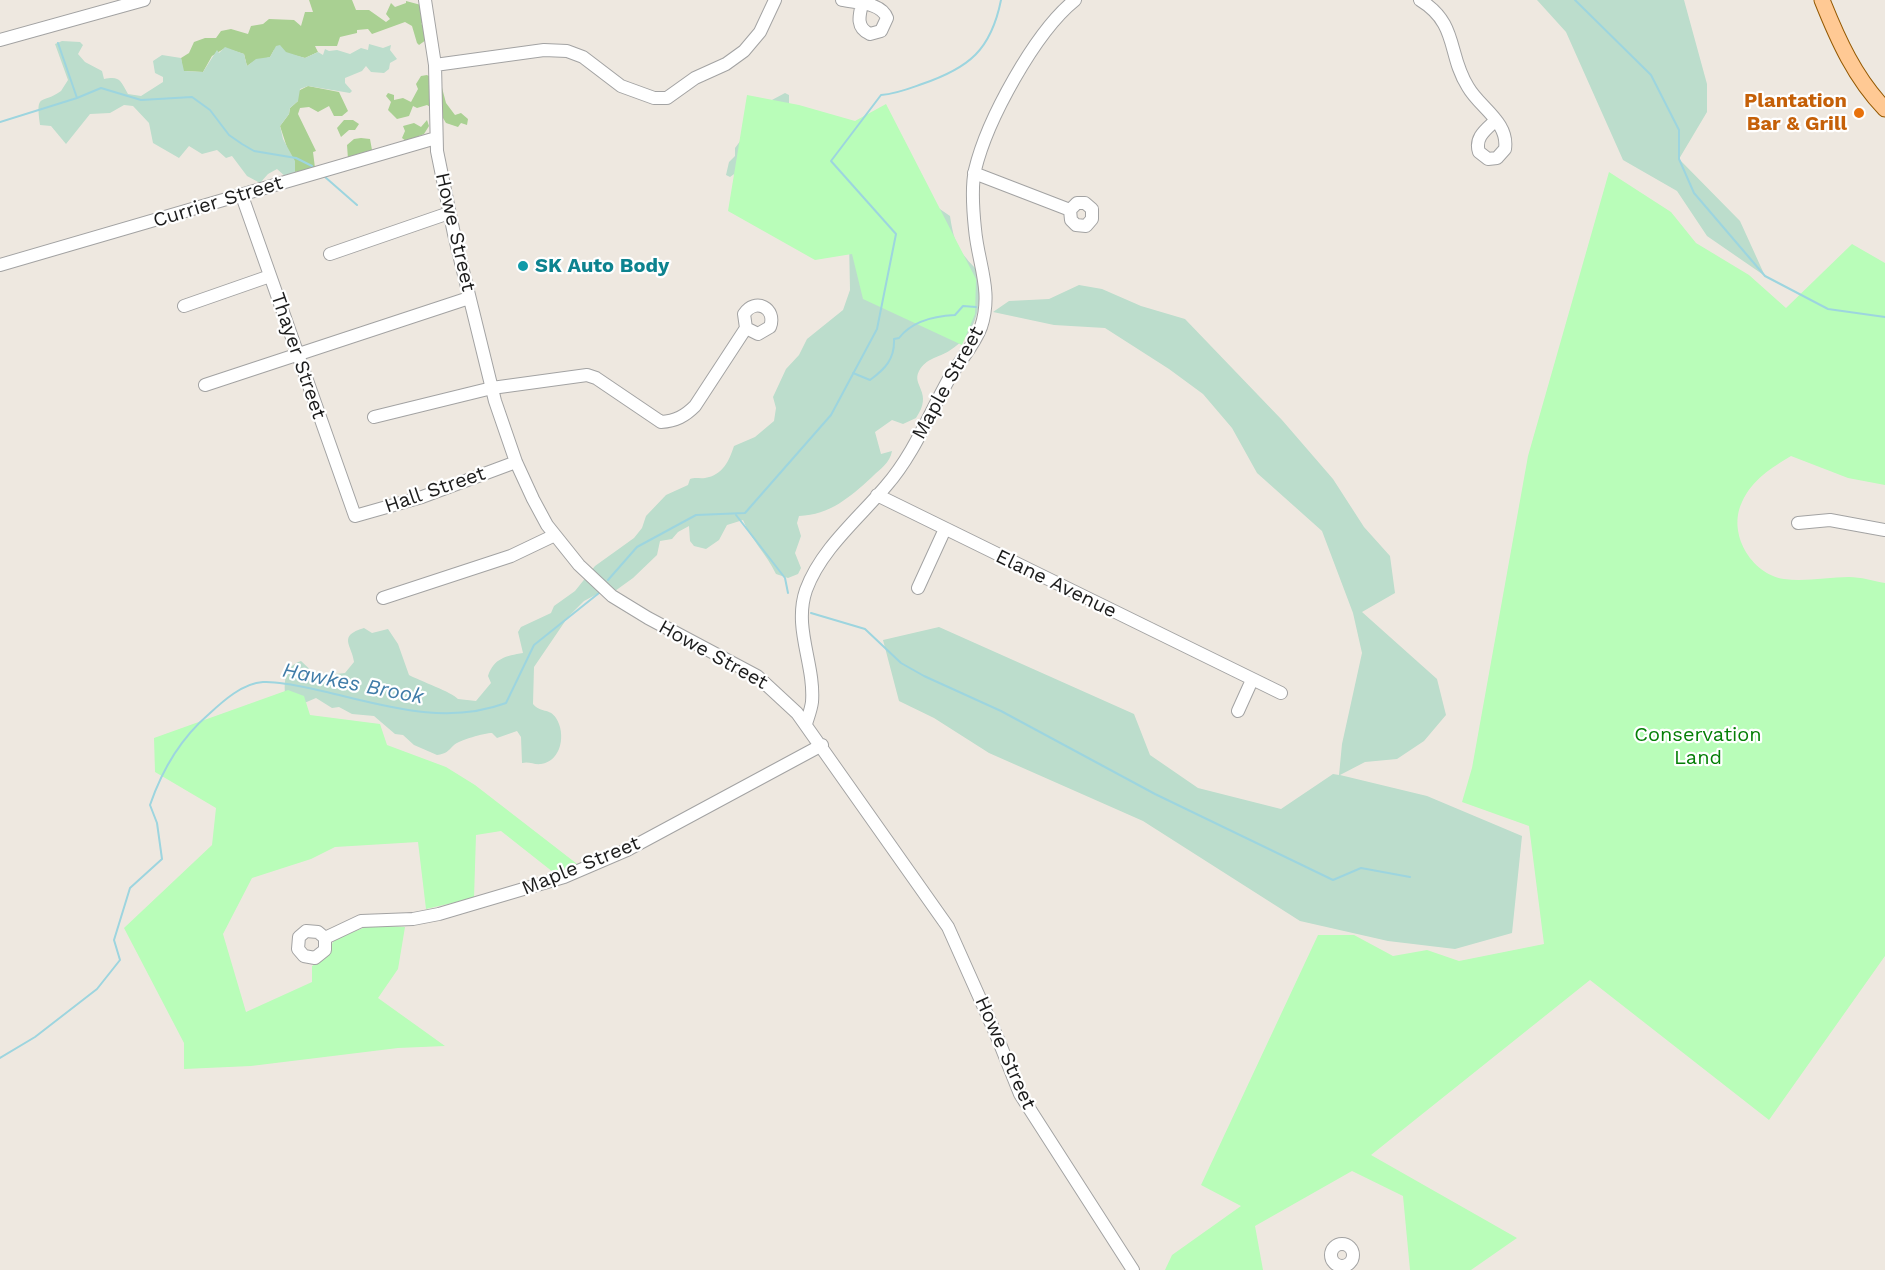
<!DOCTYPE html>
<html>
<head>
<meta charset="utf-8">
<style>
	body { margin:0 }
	canvas { display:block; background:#eee8e0 }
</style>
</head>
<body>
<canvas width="1885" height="1270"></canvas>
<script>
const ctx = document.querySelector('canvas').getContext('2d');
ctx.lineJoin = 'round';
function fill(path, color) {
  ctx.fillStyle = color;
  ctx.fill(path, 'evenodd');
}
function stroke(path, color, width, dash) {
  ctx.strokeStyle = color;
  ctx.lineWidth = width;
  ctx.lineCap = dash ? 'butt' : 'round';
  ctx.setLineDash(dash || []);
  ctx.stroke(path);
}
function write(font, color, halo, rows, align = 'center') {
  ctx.font = font + ' "Work Sans",sans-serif';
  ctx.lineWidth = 4.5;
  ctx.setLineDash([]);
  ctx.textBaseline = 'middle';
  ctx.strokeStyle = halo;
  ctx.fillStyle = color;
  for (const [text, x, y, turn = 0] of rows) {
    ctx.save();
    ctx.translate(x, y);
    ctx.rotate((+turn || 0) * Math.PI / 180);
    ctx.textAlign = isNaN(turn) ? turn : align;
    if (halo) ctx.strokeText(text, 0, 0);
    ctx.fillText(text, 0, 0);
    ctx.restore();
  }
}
fill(new Path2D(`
	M309,0H352L356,10H369L386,22L390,19L386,14L391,3L395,7L406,3V1L421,5L424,22L421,24L424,25L426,40L419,45L417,43L412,26L405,22L372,34L368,29L357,30V33L340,37L337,46H315L318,52L305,58L274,50L270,57L253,62L247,66L244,54L225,48L212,56L203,72L183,71L181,58L189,53L194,42L205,38H216L221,31L231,29L248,34L251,26L263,24L269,19L294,20L301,26L305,12H313Z
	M427,75L441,84L446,103L455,115L461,113L468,119L467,125L461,123L458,127L446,123L440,113L427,105L417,108L413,106L409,116L397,119L388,110L391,102L386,96L388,93L394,95V100L403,98L411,102L418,89L416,84L421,76Z
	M308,86L339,92L348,111L342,116H334L329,106L318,112L309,107L300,108L298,114L316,151L313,152L315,168L295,172L280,126L289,114L290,108L298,101V91Z
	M344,120H353L359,124L355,130H349L341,137L337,128Z
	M427,120L429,126L424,134L406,141L402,138L405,131L403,126L414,123L421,127Z
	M361,138L370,139L372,150L348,159L347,145L354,139Z`), '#a9d092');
fill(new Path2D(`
	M1537,0H1684L1707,84V112L1679,159L1740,221L1765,276L1707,236L1677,191L1623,160L1566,32Z
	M62,41L80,42L83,45L78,54L85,62L102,71L104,79C120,76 120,80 128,94L141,96L163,82V77L155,73L153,61L162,55L181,58L184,71L203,72L217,50L219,53L225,47L244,54L247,66L256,59L270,57L276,46L280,45L286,52L305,58L318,52L323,55L325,49L329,51L337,50L350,54L361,48L368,50L369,44L383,48L391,45L390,50L397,59L390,63L389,69L384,73L371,72L366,66L362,71L345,78V83L352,91L350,93L308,86L300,89L298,101L290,108L289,114L280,126L283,139L295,161V172L298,173L287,178L277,169L268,174L260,183L247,176L232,156L226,158L217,150L202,154L189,146L179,158L153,143L149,123L133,106L124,105L110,113L90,114L66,144L51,126L40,125C35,91 42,105 61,91L68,80L55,44Z
	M785,93L789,95V105L950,216C954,242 957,249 975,268C985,299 978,334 949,351C938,358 926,358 919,371C911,386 934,392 916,418L903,424L892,420L875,432L881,454L892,451C890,463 880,469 872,477C850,497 830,515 799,516L797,523L801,536L795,553L801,568L798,574L788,578L776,574C766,553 751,540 743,520L727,525L719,540L706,549L694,546L690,541L689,526L678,532L672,539L660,541L657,555L633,578L615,591L599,593L584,601L568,617L534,667L533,704C540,713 550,708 556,718C566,733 562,761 541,764C534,765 529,761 522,763L521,737L517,731L497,738L492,733C484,733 460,740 454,745C448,751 446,754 437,755L414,745L403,735L395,734L374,716L352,714L339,707L332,708L316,698L302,704L285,693C284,678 286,666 301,661L317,676L345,673L354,662C352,645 337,636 364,628L372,633L388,629L398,644L409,675C420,681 452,692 458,699L476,701L491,683L488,676C494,658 506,656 523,653L518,632L521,627L551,613L554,606L575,591L595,566L634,538L642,528L646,516L666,495L688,485L690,479C696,477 699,479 705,478C723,475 729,461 734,446L755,437L774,421L776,408L773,397L786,369L799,355L807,339L843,310L850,290L849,241L737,172L730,177L726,175L729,162L735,156V148L770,101Z
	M1079,285L1102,289L1141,306L1185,319L1282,420L1333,479L1364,527L1390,556L1395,593L1362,612L1437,679L1446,715L1424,741L1397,759L1365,762L1340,775L1427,796L1522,836L1512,933L1455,949L1388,941L1300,921L1143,821L989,753L934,718L899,701L883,640L939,627L1134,714L1150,755L1198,788L1281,809L1333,774L1339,775L1342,744L1362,653L1353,613L1322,531L1257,473L1232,428L1203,394L1169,369L1105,328L1054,325L993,312L1009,301L1049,299Z`), '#bcddcc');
fill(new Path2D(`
	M747,95L799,105L855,121L886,104L976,279L975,314L962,345L863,299L852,254L815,260L728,211Z
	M1609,172L1671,212L1696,243L1749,275L1786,308L1852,244L1885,263V485L1848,478L1791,456C1771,468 1752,480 1742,502C1727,533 1751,574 1784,579C1805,582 1828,577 1849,577C1861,577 1873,581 1885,583V956L1769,1120L1590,980L1371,1155L1517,1238L1471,1270H1410L1403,1196L1352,1171L1255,1226L1263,1270H1165L1172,1255L1241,1206L1201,1185L1318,935H1354L1393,956L1427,950L1459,961L1544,944L1529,826L1462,802L1472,768L1528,456Z
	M288,690L304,696L310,715L380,724L387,745L446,767L475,785L581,867L558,876L501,831L476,835L474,898L426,909L418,842L335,847L311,859L252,878L223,934L246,1012L312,982V966L325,959L334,940L370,925L405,927L398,969L378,998L445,1046L398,1048L251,1066L184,1069V1043L124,928L212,845L216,808L155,772L154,738Z`), '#b9fdb9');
stroke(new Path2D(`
	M1575,0L1651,75L1679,130V159L1694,193L1765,276L1828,309L1885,317
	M77,98L101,88L141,100L192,97L210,110L229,135L242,144L254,151L296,158L312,166
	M0,122L77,98L58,43
	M325,177L357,205
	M853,373L870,380C885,369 895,359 894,339L899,338C912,321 935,316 955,315L963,306L976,307
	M736,515L785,578L788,593
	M608,580L637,547L696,515L745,513L831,415L877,329L896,234L831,161L881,95C896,94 908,89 922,84C969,68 991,50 1001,0
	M811,613L865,629L901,663L924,676L1001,711L1155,794L1333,880L1361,868L1410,877
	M0,1058L35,1037L97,989L120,960L114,940L130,888L162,859L157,823L150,805C162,770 181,738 209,714C223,701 243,683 263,682C282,681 303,687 322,691C383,705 444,726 506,703L534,645L599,593`), '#9dd5df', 2);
const minor = new Path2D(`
	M425,0L435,65L437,151L454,234L495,401L516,462L533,499L547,525L579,565L612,596L648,618L757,676L797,713L948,927L998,1039L1020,1094L1133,1270
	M842,0C856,3 881,2 887,18L881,31L870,34C856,28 859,16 862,4
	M1420,0C1459,24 1447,54 1468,87C1480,108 1509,122 1505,149L1497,158L1488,159L1479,152C1474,137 1487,129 1496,120
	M0,40L144,0
	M435,65L544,50L567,51L583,57L621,86L654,98H667L695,78L726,64L744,51L760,32L775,0
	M974,173L1070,210L1071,220L1076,225L1086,226L1092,219V209L1085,203H1077L1070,210
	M242,196L355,516L422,497L516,462
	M330,254L449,213
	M0,265L436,138
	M184,306L270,276
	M205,385L469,298
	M374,417L492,388L587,375L596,378L661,422C676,421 685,416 695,406L746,328L758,334L770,327C777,308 755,297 744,314L746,328
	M877,495L1281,693
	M1798,523L1830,520L1885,530
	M918,588L945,529
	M383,598L511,556L555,535
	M1238,711L1252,680
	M806,724C808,717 811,710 812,702C815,664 793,628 806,590C821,549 859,518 886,486C914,454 929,414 950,377C960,360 974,346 981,327C993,291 978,264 975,229C973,210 971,188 975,170C987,120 1035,32 1075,0
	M325,938L318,932L306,931L299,937L298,949L304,956L315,958L325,950V938L361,921L413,919L439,914L564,877L627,850L822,745
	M1331 1255a11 11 0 1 1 22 0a11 11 0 1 1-22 0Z`);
const major = new Path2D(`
	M1822,0C1838,40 1855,78 1885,109`);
stroke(minor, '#a3a3a3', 14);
stroke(major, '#935800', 17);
stroke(minor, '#fff', 12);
stroke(major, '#ffc994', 15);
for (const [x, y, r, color] of [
	[1859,113,6,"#e8710a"],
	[523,266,6,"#0f9aa8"]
]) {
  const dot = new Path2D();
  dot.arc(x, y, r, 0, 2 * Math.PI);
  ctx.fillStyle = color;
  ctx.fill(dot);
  stroke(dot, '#fff', 2);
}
write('bold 20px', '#c56008', '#fff', [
	["Plantation",1847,101],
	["Bar & Grill",1847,124]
], 'right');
write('20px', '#1c1c1c', '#fff', [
	["Currier Street",218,202,-17],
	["Howe Street",455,232,77],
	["Thayer Street",298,356,71],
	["Maple Street",948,383,-61],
	["Hall Street",435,490,-19],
	["Elane Avenue",1056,584,26],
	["Howe Street",713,655,29],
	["Maple Street",581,866,-22],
	["Howe Street",1005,1053,66]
]);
write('bold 20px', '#0d838f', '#fff', [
	["SK Auto Body",535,266]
], 'left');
write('20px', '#047f06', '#fff', [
	["Conservation",1698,735],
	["Land",1698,758]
]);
write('italic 21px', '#407ca8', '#fff', [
	["Hawkes Brook",353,684,11]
]);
</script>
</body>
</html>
